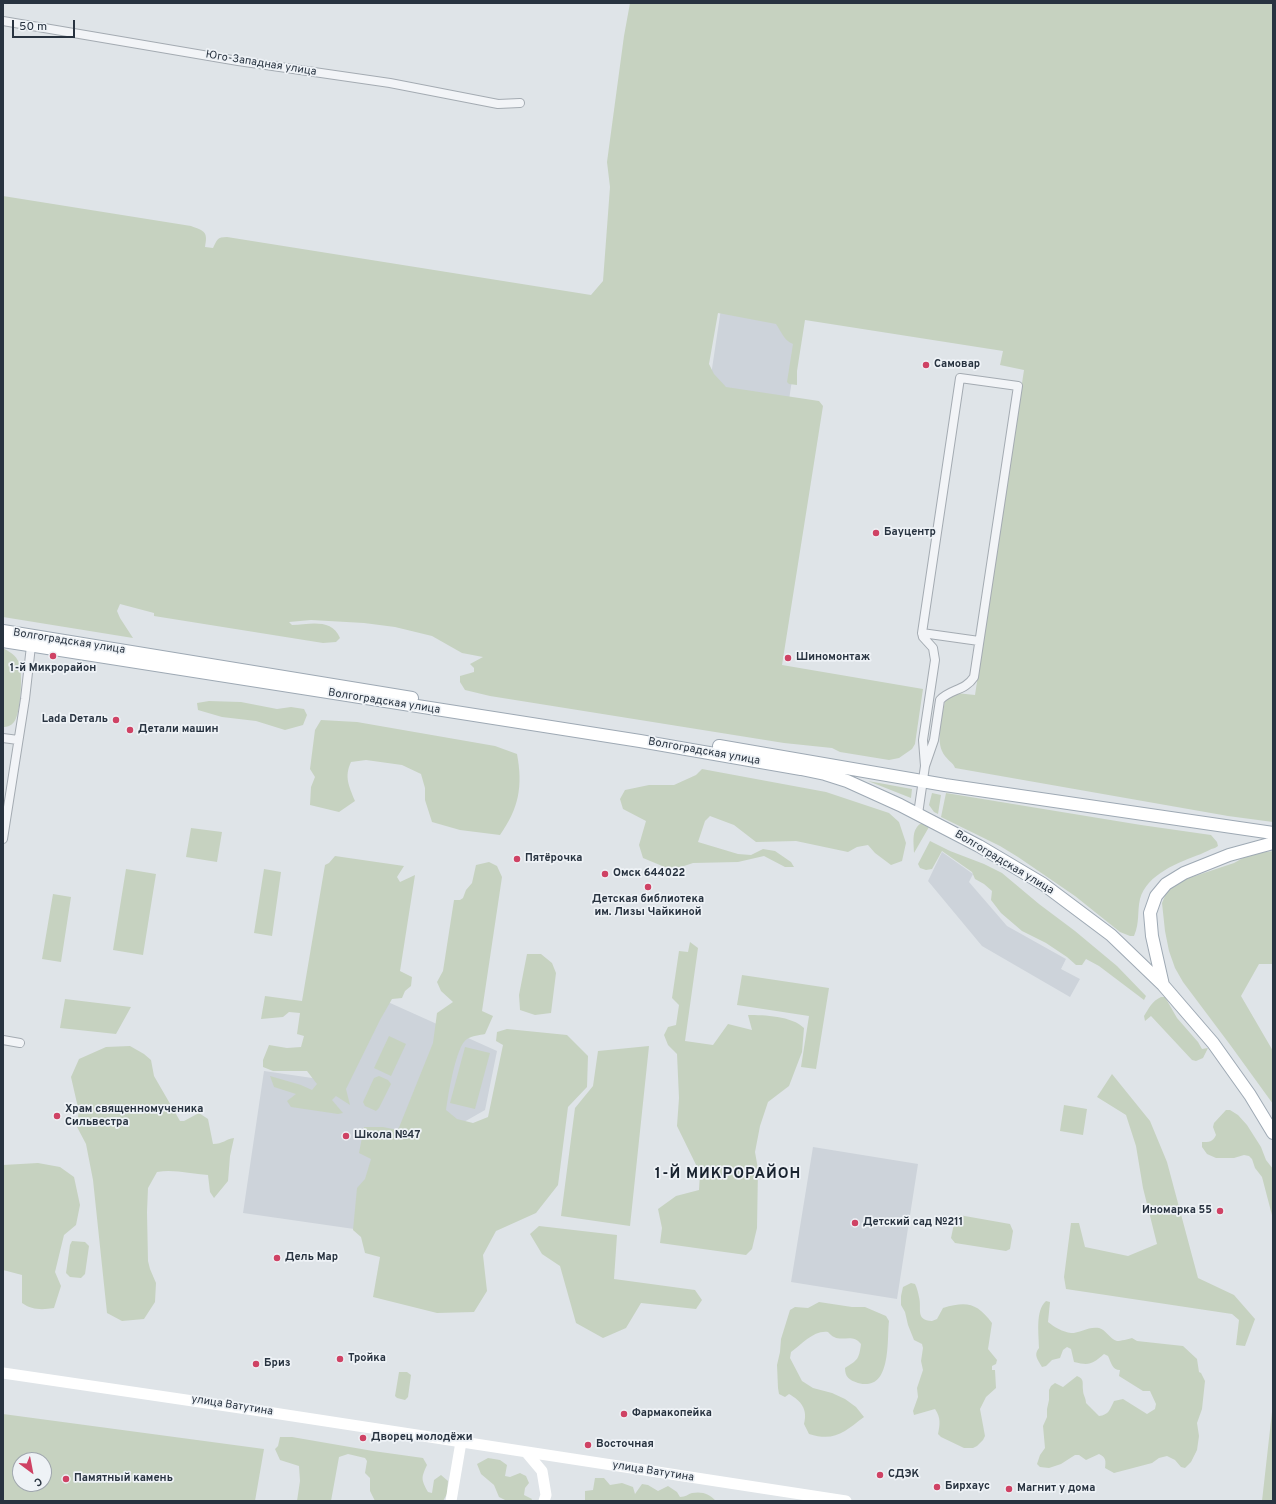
<!DOCTYPE html>
<html>
<head>
<meta charset="utf-8">
<style>
	body { margin:0 }
	#map { position:relative; width:1276px; height:1504px; overflow:hidden; background:#dfe4e8; font-family:Overpass,sans-serif }
	canvas { display:block }
	.frame { position:absolute; inset:0; border:4px solid #283340; pointer-events:none }
	.north { position:absolute; left:12px; top:1452px; width:40px; height:40px; box-sizing:border-box; background:#eef2f6; border:1px solid #9fa6ad; border-radius:50%; rotate:148deg; font-size:11px; font-weight:700; line-height:16px; text-align:center; color:#283340 }
	.north::after { content:''; display:block; margin:auto; width:14px; height:18px; background:#cf4264; clip-path:polygon(50% 0,100% 100%,50% 72%,0 100%) }
	.scale { position:absolute; left:12px; top:20px; width:63px; height:18px; box-sizing:border-box; border:2px solid #283340; border-top:0; padding-left:5px; font-size:12px; line-height:14px; white-space:nowrap; color:#283340; -webkit-text-stroke:3px #eef2f6; paint-order:stroke }
</style>
</head>
<body>
<div id="map">
<canvas width="1276" height="1504"></canvas>
<div class="frame"></div>
<div class="north">С</div>
<div class="scale">50 m</div>
</div>
<script>
const ctx = document.querySelector('canvas').getContext('2d');
ctx.lineJoin = 'round';
function fill(path, color) {
  ctx.fillStyle = color;
  ctx.fill(path, 'evenodd');
}
function stroke(path, color, width, dash) {
  ctx.strokeStyle = color;
  ctx.lineWidth = width;
  ctx.lineCap = dash ? 'butt' : 'round';
  ctx.setLineDash(dash || []);
  ctx.stroke(path);
}
function write(font, color, halo, rows, align = 'center') {
  ctx.font = font + ' Overpass,sans-serif';
  ctx.lineWidth = 3.5;
  ctx.setLineDash([]);
  ctx.textBaseline = 'middle';
  ctx.strokeStyle = halo;
  ctx.fillStyle = color;
  for (const [text, x, y, turn = 0] of rows) {
    ctx.save();
    ctx.translate(x, y);
    ctx.rotate((+turn || 0) * Math.PI / 180);
    ctx.textAlign = isNaN(turn) ? turn : align;
    if (halo) ctx.strokeText(text, 0, 0);
    ctx.fillText(text, 0, 0);
    ctx.restore();
  }
}
fill(new Path2D(`
	M722,302L802,314L787,413L707,402Z
	M942,852L973,874L969,882L1007,926L1066,959L1061,969L1080,979L1070,997L982,946L928,881Z
	M379,998L497,1051L485,1110L392,1163L382,1233L243,1213L264,1071L333,1081Z
	M813,1147L918,1164L897,1299L791,1282Z`), '#cdd3da');
fill(new Path2D(`
	M630,3H1273V822L1228,816L955,768C954,763 945,759 942,751C936,737 943,712 946,697L956,693L975,695L1024,370L1000,365L1003,351L805,320L797,371V385L789,384L787,382L793,344C784,341 781,331 776,324L718,313L709,364L714,374L726,387L819,401L823,406L782,665L923,689L915,744L912,749L899,758L889,760L840,752L832,748L784,743L490,696L465,690L460,682V676L474,672V668L470,664L483,657L462,653L432,636L395,627L364,623L311,620L289,622L292,625C310,624 332,618 340,638L336,642L323,643L154,616V613L120,604L117,611L120,618L133,638L3,617V196L191,226C205,231 208,232 205,247L213,248C217,240 217,237 227,237L591,295L603,281L610,187L607,162L624,36Z
	M3,648C10,652 16,655 19,663C23,673 21,714 14,722C11,726 7,727 3,727Z
	M209,701L241,702L277,709L291,707L304,709L307,715L303,725L285,730L256,721L222,717L198,710L197,703Z
	M321,720L357,722L495,746L517,754C523,786 519,808 500,835L460,830L432,822L425,800V788L421,774L402,765L366,760L351,762C344,777 349,786 355,801L339,812L310,805L311,787L315,777L310,769L315,730Z
	M702,769L826,792L889,813L899,822L906,843L902,861L891,865L875,853L868,845L857,847L848,852L796,841L756,842L734,825L710,816L705,821L698,842L738,854L751,855L763,849L775,851L791,862L794,867H785L764,856L738,862L693,863L681,867L667,868L643,858L639,845L646,821L623,809L620,799L625,790L649,785H674L696,775Z
	M868,781L912,789L911,798Z
	M932,793L941,795L938,814L934,812L929,805Z
	M946,793L1141,825L1211,835L1217,842L1218,846L1215,848C1210,849 1206,852 1201,854C1179,862 1147,874 1140,899C1137,912 1140,922 1134,936H1130L1120,932L1075,896L1018,857L1000,846L941,817Z
	M920,824H923L929,827L914,853C914,843 911,831 920,824Z
	M191,828L222,832L217,862L186,857Z
	M930,841L950,851L984,864L1002,873L1039,904L1075,931L1117,966L1146,996L1144,1000L1099,966L1086,959L1082,965H1076L1067,957L1046,943L1022,931L1001,913L991,900L992,891L984,884L975,879L972,872L942,851L932,869L926,870L920,868L918,864Z
	M1273,851V964H1259L1241,996L1273,1051V1104L1231,1046L1183,982L1175,968L1169,951L1165,931L1162,903L1167,891L1177,882L1234,863L1250,854Z
	M335,856L404,866L397,877L400,882L415,875L400,971L412,977L411,986L405,991L402,998L392,999L380,1020L346,1089L350,1105L336,1096L332,1100L343,1113L338,1114L291,1107L287,1101L296,1094L274,1087L270,1076L301,1085L312,1090L317,1084L307,1071H273L263,1067V1060L269,1045L287,1048L301,1047L304,1036L297,1034L300,1013L289,1012L283,1017L261,1019L265,996L302,1001L325,865L329,863Z
	M489,862L497,866L502,877L482,1011L493,1016L485,1034C480,1035 472,1036 467,1039C456,1045 448,1096 446,1110L457,1119L473,1123L488,1117L503,1045L496,1041L497,1032L507,1029L567,1035L588,1056L587,1087L568,1107L558,1185L536,1213L496,1231L483,1255L487,1291L474,1312L437,1313L373,1297L380,1257L365,1253L361,1237L353,1230L357,1188L365,1179L371,1159L359,1153L364,1127H383L398,1130L433,1043L437,1013L453,1002L441,991L437,982L443,971L454,900H460L463,898L466,890L472,883L476,865Z
	M126,869L156,874L143,955L113,950Z
	M264,869L281,872L272,936L254,933Z
	M53,894L71,897L61,962L42,959Z
	M690,942L698,948L685,1041L713,1045L728,1024L752,1030L748,1015C764,1015 792,1016 804,1028L802,1052L789,1086L768,1102L760,1126L755,1152L758,1169L757,1228L752,1249L746,1255L660,1243L662,1228L658,1209L676,1196L699,1190L700,1173L677,1126L679,1098L677,1054L668,1045L664,1035L668,1027L676,1025L679,1005L672,998L679,951L688,952Z
	M527,954H541L552,963L556,973L551,1013L535,1015L520,1010L519,995Z
	M742,975L829,988L816,1069L801,1067L809,1016L737,1005Z
	M1161,997H1165L1177,1018L1198,1042L1202,1049L1208,1048L1203,1058L1196,1061L1192,1060L1151,1016L1145,1021L1144,1016C1149,1008 1152,1001 1161,997Z
	M65,999L131,1007L116,1034L60,1028Z
	M389,1036L406,1044L391,1076L374,1068Z
	M130,1046L144,1054L151,1060L154,1076L180,1121H184L199,1113L208,1119L213,1144C223,1144 226,1139 234,1138L230,1156L228,1181L214,1198L210,1192L208,1175C191,1174 174,1169 157,1172L148,1188L147,1212L148,1261L150,1269L156,1283L155,1302L144,1319L122,1321L107,1313L93,1180L86,1144L76,1125L79,1112L71,1077L79,1059L106,1047Z
	M649,1046L630,1226L561,1216L575,1108L593,1086L598,1051Z
	M465,1047L490,1053L475,1109L450,1103Z
	M1112,1074L1150,1121L1167,1162L1198,1278L1234,1295L1255,1319L1245,1346L1236,1345L1239,1320L1232,1314L1066,1289L1064,1277L1071,1223H1079L1085,1247L1128,1256L1157,1244L1143,1188L1136,1146L1126,1115L1097,1097Z
	M379,1076L388,1080L391,1084L379,1108L376,1111L365,1106L363,1102L374,1078Z
	M1064,1105L1087,1109L1083,1135L1060,1131Z
	M1226,1110H1230L1238,1115L1247,1125L1261,1147L1266,1160L1273,1169V1219L1262,1177L1255,1168L1252,1159L1249,1156L1244,1155L1234,1158H1216L1207,1154L1202,1147V1142C1209,1142 1213,1142 1216,1135L1213,1127L1214,1123Z
	M38,1163L60,1167L74,1177L80,1205L76,1225L64,1235L55,1272L61,1286L54,1308C42,1310 32,1310 22,1303V1275L3,1270V1165Z
	M959,1215L1010,1224L1013,1231L1010,1249L1006,1251L955,1243L951,1238L955,1219Z
	M539,1226L617,1235L614,1279L695,1290L702,1300L696,1309L641,1303L626,1328L603,1338L576,1323L560,1266L542,1254L530,1234Z
	M72,1241L85,1242L89,1246L85,1274L81,1278L70,1277L66,1273L70,1245Z
	M911,1283L915,1284C917,1288 918,1292 919,1297C922,1309 915,1320 932,1321L937,1319L943,1308C967,1301 977,1303 992,1323L988,1349L997,1360L996,1364L992,1366V1370H995L996,1388L986,1397L980,1409L985,1436L983,1440L977,1446L973,1448H964L941,1437L938,1434C940,1424 941,1418 935,1409L914,1415L913,1411L918,1397L917,1388L923,1370L921,1361L923,1348L922,1344L914,1340L908,1325L905,1312L901,1305V1296L903,1287Z
	M1046,1301L1050,1302L1048,1322C1054,1327 1063,1332 1071,1333C1080,1333 1089,1326 1099,1328C1106,1330 1110,1339 1117,1341C1121,1341 1128,1339 1132,1338L1137,1341L1183,1346L1197,1359L1199,1372L1201,1373L1205,1381L1202,1409L1197,1423L1199,1436L1197,1450L1191,1462L1185,1468L1181,1467L1175,1460L1167,1456L1159,1458L1152,1463L1114,1473L1105,1468C1106,1461 1106,1457 1099,1454L1086,1460L1079,1455H1075L1061,1464L1049,1468L1040,1467L1037,1464L1040,1455L1045,1448L1043,1426L1047,1417V1409L1049,1400V1390L1051,1386L1055,1383L1063,1387L1077,1376C1085,1379 1082,1383 1083,1390C1083,1395 1086,1398 1086,1403L1099,1416C1109,1415 1110,1409 1114,1401L1123,1399L1147,1414L1155,1409L1156,1404L1150,1391H1143L1119,1376L1120,1370C1112,1370 1111,1362 1108,1356L1104,1354C1092,1364 1090,1366 1074,1362L1071,1349L1067,1347L1063,1350L1060,1358L1052,1360L1046,1366L1042,1367C1038,1360 1033,1355 1039,1348C1039,1334 1035,1311 1046,1301Z
	M819,1302L852,1307H865L886,1316L889,1321C887,1338 891,1383 867,1384C864,1384 861,1384 858,1383C849,1380 845,1377 845,1368C858,1360 859,1359 861,1344C851,1331 839,1346 828,1332C814,1330 802,1344 791,1352L790,1358L802,1381L813,1388L832,1393L845,1399L856,1407L864,1417C844,1432 835,1442 809,1434L804,1424C808,1409 801,1401 789,1394L785,1397L779,1394L778,1388L777,1365L780,1352L781,1339L790,1310L795,1307L808,1308Z
	M399,1372H407L411,1375L408,1397L405,1400L397,1398L395,1396Z
	M1273,1403V1501H1262Z
	M3,1414L264,1449L255,1501H3ZM20,1460H44V1484H20Z
	M280,1437H292L373,1451L423,1458L427,1465C421,1478 421,1479 428,1492L432,1493L434,1480L441,1475L448,1481L447,1494L443,1501H375L370,1491V1478L365,1473L367,1461L365,1458L348,1454L339,1457L331,1501H297L300,1481L299,1466L280,1460L275,1449L278,1446Z
	M488,1458L500,1460L507,1465L505,1476L510,1477L520,1473L526,1476L529,1483L525,1488L524,1495L532,1499L531,1501H507L499,1497L494,1485L481,1474L477,1464Z
	M595,1478H604L610,1485L622,1483L633,1487L635,1494L642,1484L648,1485L658,1491L668,1486L677,1492L680,1497C686,1497 688,1494 692,1493C702,1491 710,1494 716,1501H585V1491L593,1490Z`), '#c6d2c0');
const street = new Path2D(`
	M3,21L238,61L390,83L498,104L520,103
	M922,633L979,641
	M3,738L18,740
	M918,814L925,766L934,740L940,700C950,689 965,691 974,677L1018,386L960,378L922,633L923,637L933,648L935,660L923,740L925,766
	M3,839L25,699L31,646
	M3,1040L20,1043`);
const primary = new Path2D(`
	M3,631L412,698
	M3,641L640,741L801,769L825,774L847,781L900,805L979,846L1043,884L1111,935L1163,985L1213,1043L1250,1095L1273,1133
	M719,746L945,785L1273,833
	M1163,985L1152,936L1150,913L1156,896L1166,884L1184,873L1229,855L1273,843`);
stroke(street, '#a4abb2', 10);
stroke(primary, '#9ea9b4', 14);
stroke(street, '#f2f4f7', 8);
stroke(new Path2D(`
	M3,1373L254,1410L846,1501
	M526,1452L542,1471L546,1495L544,1501
	M451,1501L461,1442`), '#fff', 11);
stroke(primary, '#fff', 12);
for (const [x, y, r, color] of [
	[926,365,4,"#cf4264"],
	[876,533,4,"#cf4264"],
	[53,656,4,"#cf4264"],
	[788,658,4,"#cf4264"],
	[116,720,4,"#cf4264"],
	[130,730,4,"#cf4264"],
	[517,859,4,"#cf4264"],
	[605,874,4,"#cf4264"],
	[648,887,4,"#cf4264"],
	[57,1116,4,"#cf4264"],
	[346,1136,4,"#cf4264"],
	[1220,1211,4,"#cf4264"],
	[855,1223,4,"#cf4264"],
	[277,1258,4,"#cf4264"],
	[340,1359,4,"#cf4264"],
	[256,1364,4,"#cf4264"],
	[624,1414,4,"#cf4264"],
	[363,1438,4,"#cf4264"],
	[588,1445,4,"#cf4264"],
	[880,1475,4,"#cf4264"],
	[66,1479,4,"#cf4264"],
	[937,1487,4,"#cf4264"],
	[1009,1489,4,"#cf4264"]
]) {
  const dot = new Path2D();
  dot.arc(x, y, r, 0, 2 * Math.PI);
  ctx.fillStyle = color;
  ctx.fill(dot);
  stroke(dot, '#eef2f6', 1.5);
}
write('11px', '#283340', '#eef2f6', [
	["Юго-Западная улица",261,64,9],
	["Волгоградская улица",69,642,9],
	["Волгоградская улица",384,702,9],
	["Волгоградская улица",704,752,10],
	["Волгоградская улица",1004,863,31],
	["улица Ватутина",232,1406,9],
	["улица Ватутина",653,1472,9]
]);
write('bold 11px', '#283340', '#eef2f6', [
	["Самовар",934,365],
	["Бауцентр",884,533],
	["Шиномонтаж",796,658],
	["1-й Микрорайон",53,669,"center"],
	["Lada Dеталь",108,720,"right"],
	["Детали машин",138,730],
	["Пятёрочка",525,859],
	["Омск 644022",613,874],
	["Детская библиотека",648,900,"center"],
	["им. Лизы Чайкиной",648,913,"center"],
	["Храм священномученика",65,1110],
	["Сильвестра",65,1123],
	["Школа №47",354,1136],
	["Иномарка 55",1212,1211,"right"],
	["Детский сад №211",863,1223],
	["Дель Мар",285,1258],
	["Тройка",348,1359],
	["Бриз",264,1364],
	["Фармакопейка",632,1414],
	["Дворец молодёжи",371,1438],
	["Восточная",596,1445],
	["СДЭК",888,1475],
	["Памятный камень",74,1479],
	["Бирхаус",945,1487],
	["Магнит у дома",1017,1489]
], 'left');
ctx.letterSpacing = '1px';
write('bold 15px', '#1a2430', '#eef2f6', [
	["1-Й МИКРОРАЙОН",728,1175]
]);
ctx.letterSpacing = '0px';
</script>
</body>
</html>
